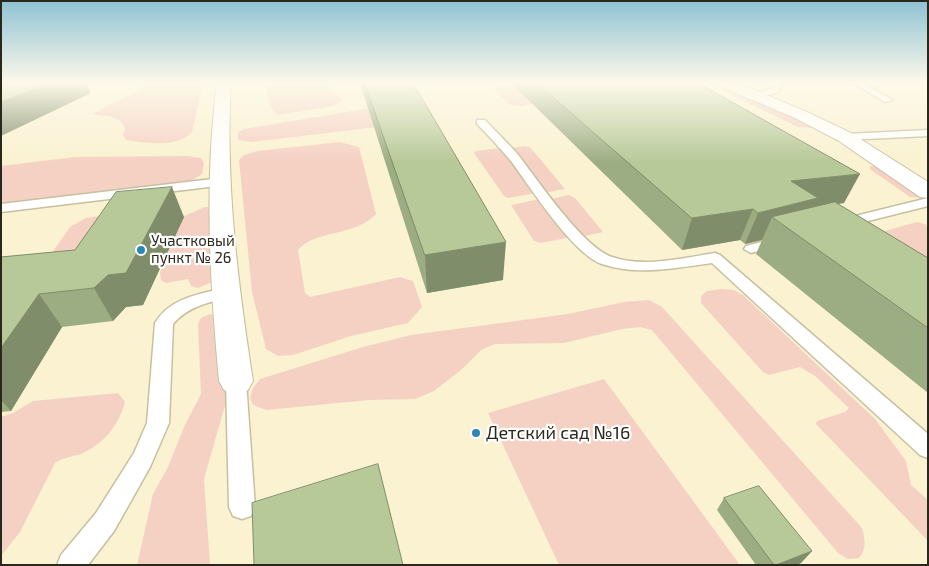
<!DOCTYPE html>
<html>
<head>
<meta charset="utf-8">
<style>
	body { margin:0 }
	#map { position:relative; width:929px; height:566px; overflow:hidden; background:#faf2d1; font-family:"Exo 2",sans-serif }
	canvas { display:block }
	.frame { position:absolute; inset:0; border:2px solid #2a281b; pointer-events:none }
</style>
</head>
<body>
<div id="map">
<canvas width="929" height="566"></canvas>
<div class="frame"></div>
</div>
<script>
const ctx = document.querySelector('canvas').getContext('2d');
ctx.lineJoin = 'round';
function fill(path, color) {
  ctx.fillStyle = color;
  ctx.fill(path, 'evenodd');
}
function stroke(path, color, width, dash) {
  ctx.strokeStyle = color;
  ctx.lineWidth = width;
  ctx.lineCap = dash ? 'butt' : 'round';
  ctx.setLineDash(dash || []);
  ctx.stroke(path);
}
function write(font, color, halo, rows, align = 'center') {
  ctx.font = font + ' "Exo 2",sans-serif';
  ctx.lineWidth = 4.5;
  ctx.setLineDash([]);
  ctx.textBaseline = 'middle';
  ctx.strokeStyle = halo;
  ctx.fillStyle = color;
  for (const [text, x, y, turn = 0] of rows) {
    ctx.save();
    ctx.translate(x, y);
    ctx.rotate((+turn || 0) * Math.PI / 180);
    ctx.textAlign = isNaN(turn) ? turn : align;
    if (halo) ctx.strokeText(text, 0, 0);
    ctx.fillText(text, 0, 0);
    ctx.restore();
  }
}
fill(new Path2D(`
	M137,83H203L192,132C178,148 145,143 126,140L123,135L125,129C121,114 105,117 92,114L139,90L141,87Z
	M265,83H325L342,101L334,106L277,115L271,108Z
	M523,83H650L522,106L510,105L493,89Z
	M722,89L731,90L793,116L811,128L798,127L723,91Z
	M401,103L377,127L252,142L238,140V132L244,129Z
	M340,142L359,147L376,214C355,237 316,229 298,250L305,293L310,297L400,277L413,281L422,307L408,323L351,336L293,355L278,356L266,349L252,292L239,160L244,155L257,151Z
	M525,146L530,147L565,189L548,192L544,190L510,148Z
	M500,148L503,149L536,193L508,198L504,196L474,153L476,151Z
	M187,156L201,158L204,163L202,174L191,181L1,203V166L76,157Z
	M870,166L880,167L923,196L924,198L910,197L870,169Z
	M569,195L575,198L603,232L585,236L580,234L551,199Z
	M540,199L572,237L540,243L534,241L511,205Z
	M205,207H213L212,282L198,288L191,286L188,279L166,283L161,280L160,273L182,217Z
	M106,215L126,223L35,277L70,227L86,218Z
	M917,222L928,225V308L846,242Z
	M722,289L734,290L743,295L875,419L906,461L911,485L928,500V541L816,424L817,421L845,412L849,408L815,376L800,367L769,375L763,372L701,303V296L707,291Z
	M649,300L662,307L862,528C865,540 867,548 859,558L848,559L838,553L652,330L640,327L622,329L564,343L495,344L481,350L461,370L434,391L415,399L369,400L266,410L253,405L250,398L253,388L260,379L363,347L411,335L568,314L624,302Z
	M210,314L216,315L230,388L204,479L210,565H137L153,494L168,467L184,427L201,394L198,324L201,318Z
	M604,379L740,565H559L488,413Z
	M118,393L125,402C118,426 105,443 81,454C71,457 64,457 55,463L20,532L1,556V417L13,413L33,401Z`), '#f5d1c4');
const service = new Path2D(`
	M775,83H783L778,92L758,98L754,95L772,88Z
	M853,83H863L893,100L885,102Z
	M477,120H485C496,132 508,143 519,156C539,182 583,247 612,257C643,268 683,258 715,253L720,255L928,434V458L920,455L712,263C675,268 637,276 602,264C573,254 530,187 511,161C500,148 489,136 477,124Z
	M928,130V136L845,140L840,137L845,134Z
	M221,178L225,179L227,182L225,185L1,212V204Z
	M928,198V206L840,228L833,224L835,221Z
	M781,237L788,241L786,244L751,253L744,249L746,246Z
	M225,288L231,289L233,293L231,297C210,302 188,306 173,324L169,423L150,467L114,531L88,565H57L61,555L96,513L134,453L147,423L155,323C170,298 199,294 225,288Z
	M236,373L243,375L246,381L255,507L251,516L242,519L233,516L229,507L226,381L229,375Z`);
const minor = new Path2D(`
	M217,83H231C225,182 238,283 253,381L248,390L236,394L224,390L219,381C210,282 204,182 217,83Z`);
const secondary = new Path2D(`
	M718,83H737L807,112L851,133L928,182V198L920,197L839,141L795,118L720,86Z`);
stroke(service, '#c7c0a0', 3);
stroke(minor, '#c7c0a0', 2);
stroke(secondary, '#c7c0a0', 2);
fill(service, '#fff');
fill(minor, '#fff');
fill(secondary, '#fff');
fill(new Path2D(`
	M360,83H409L503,280L427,293Z
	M511,83H698L844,203L838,204L928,258V393L756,254L762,240L745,244L740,240L682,250Z
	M184,217L143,305L126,307L113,321L62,327L11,411L1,412V257L75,250Z
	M724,498L812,551L801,563L796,565H756L717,510Z`), '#9dad83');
fill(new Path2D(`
	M49,83H86L91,93L1,136V102Z
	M860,174L844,203L814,207L772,217L762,240L745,244L758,213L791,181Z
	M172,187L184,217L143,305L126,307L113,321L94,288Z
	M753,209L740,240L682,250L692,218Z
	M506,242L503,280L427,293L425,255Z
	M39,294L62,327L11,411L1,400V348Z
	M812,551L801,563L796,565H776Z`), '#808d6a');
const building = new Path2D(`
	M1,83H49L1,102Z
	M365,83H409L416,88L506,242L425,255Z
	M537,83H698L860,174L791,181L818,198L758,213L753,209L692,218Z
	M172,187L126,273L108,275L94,288L39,294L1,348V257L75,250L116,192Z
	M835,202L928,258V328L772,217Z
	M378,464L403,565H254L252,503Z
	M759,486L812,551L776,565H774L724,498Z`);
fill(building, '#b7c998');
stroke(building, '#808d6a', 1);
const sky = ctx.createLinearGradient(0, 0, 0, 162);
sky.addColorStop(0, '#8ec2d3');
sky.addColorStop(0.51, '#fdf9ea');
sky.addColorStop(1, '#fdf9ea00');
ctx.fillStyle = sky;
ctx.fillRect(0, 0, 929, 162);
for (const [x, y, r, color] of [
	[141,250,5,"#2c86b4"],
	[476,433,5,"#2c86b4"]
]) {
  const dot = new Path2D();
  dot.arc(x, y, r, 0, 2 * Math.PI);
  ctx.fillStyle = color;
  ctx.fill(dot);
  stroke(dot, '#fff', 2);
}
write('15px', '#2a281b', '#fff', [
	["Участковый",151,241],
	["пункт № 26",151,258]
], 'left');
write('18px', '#2a281b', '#fff', [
	["Детский сад №16",486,433]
], 'left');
</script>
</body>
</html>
